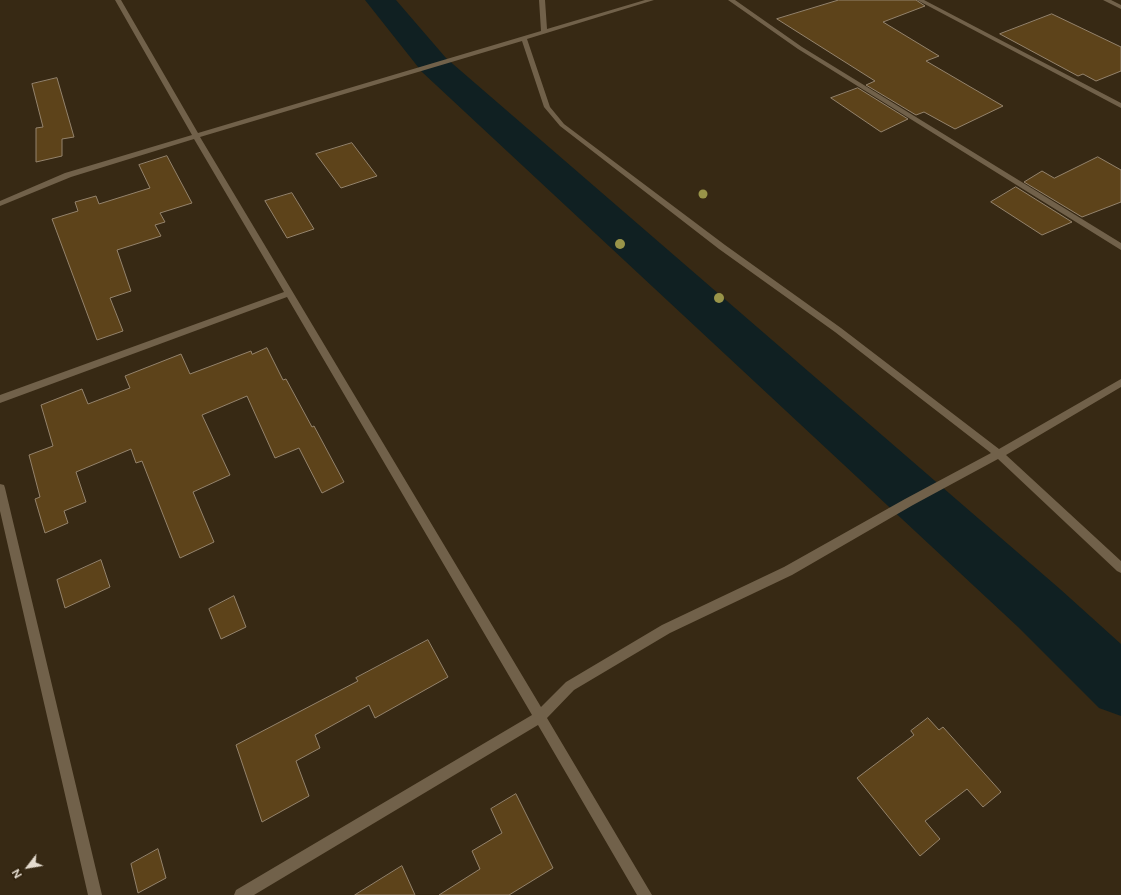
<!DOCTYPE html>
<html>
<head>
<meta charset="utf-8">
<style>
	body { margin:0 }
	#map { position:relative; width:1121px; height:895px; overflow:hidden; background:#372914; font-family:Figtree,sans-serif }
	canvas { display:block }
	.north { position:absolute; left:8px; top:847px; width:40px; height:40px; -webkit-text-stroke:3px #2d1f0a; paint-order:stroke; rotate:239deg; font-size:11px; font-weight:700; line-height:16px; text-align:center; color:#e4dbce }
	.north::after { content:''; display:block; margin:auto; width:14px; height:18px; background:#e4dbce; clip-path:polygon(50% 0,100% 100%,50% 72%,0 100%) }
</style>
</head>
<body>
<div id="map">
<canvas width="1121" height="895"></canvas>
<div class="north">N</div>
</div>
<script>
const ctx = document.querySelector('canvas').getContext('2d');
ctx.lineJoin = 'round';
function fill(path, color) {
  ctx.fillStyle = color;
  ctx.fill(path, 'evenodd');
}
function stroke(path, color, width, dash) {
  ctx.strokeStyle = color;
  ctx.lineWidth = width;
  ctx.lineCap = dash ? 'butt' : 'round';
  ctx.setLineDash(dash || []);
  ctx.stroke(path);
}
fill(new Path2D(`
	M365,0H396L446,58L1060,589L1121,644V716L1099,708L1018,627L422,72Z`), '#102022');
const building = new Path2D(`
	M839,0H916L925,6L883,22L939,56L926,61L1003,106L955,129L924,112L916,115L866,85L875,81L777,19Z
	M1052,14L1121,47V71L1096,81L1083,74L1078,76L1000,34Z
	M57,78L74,137L62,139V156L36,162V128L43,127L32,84Z
	M858,88L908,119L881,132L831,98Z
	M352,143L377,176L341,188L316,154Z
	M167,156L192,203L160,213L165,222L155,225L161,236L117,250L131,291L110,298L123,331L97,340L52,219L78,211L75,202L96,196L99,204L150,188L139,165Z
	M1098,157L1121,170V202L1082,217L1024,182L1042,171L1054,178Z
	M1016,187L1072,222L1042,235L991,202Z
	M292,193L314,229L287,238L265,201Z
	M267,348L283,380L286,379L312,427L314,426L344,482L322,493L299,448L275,458L247,396L202,415L230,475L193,492L214,542L180,558L142,461L136,463L131,449L76,472L86,502L64,511L68,523L45,533L35,499L40,497L29,455L53,446L41,405L82,389L88,404L130,388L125,376L181,354L190,374L251,351L252,354Z
	M101,560L110,587L65,608L57,580Z
	M234,596L246,627L221,639L209,609Z
	M428,640L448,677L375,718L369,705L315,735L320,748L296,761L309,796L262,822L236,745L358,681L356,678Z
	M928,718L939,730L943,727L1001,792L983,807L967,789L925,821L940,839L920,856L857,778L914,735L911,731Z
	M516,794L553,868L509,895H439L480,869L472,851L502,833L491,809Z
	M158,849L166,878L138,893L131,864Z
	M402,866L415,895H355Z`);
fill(building, '#5d431a');
stroke(building, '#94836c', 1);
fill(new Path2D(`
	M115,0H121L198,133L541,31L539,0H545L547,29L645,0H654L527,39L550,107L564,124L725,245L841,328L999,449L1121,379V387L1006,455L1121,561V573L1117,571L998,459L913,505L792,575L670,633L574,690L547,718L652,895H637L538,725L254,895H234L236,890L532,715L287,297L0,403V395L284,292L194,139L71,177L0,206V201L65,173L192,135ZM522,41L544,107L560,126L719,249L835,332L991,453L905,499L784,567L662,625L566,682L541,707L200,137Z
	M728,0H735L802,47L1121,243V250L798,49Z
	M917,0H924L1121,103V108Z
	M1103,0H1111L1121,5V9Z
	M0,484L4,485L5,488L102,895H88L0,511Z`), '#71614a');
ctx.fillStyle = '#999449';
for (const [x, y, r] of [
	[703,194,4.5],
	[620,244,5],
	[719,298,5]
]) {
  ctx.beginPath();
  ctx.arc(x, y, r, 0, 2 * Math.PI);
  ctx.fill();
}
</script>
</body>
</html>
